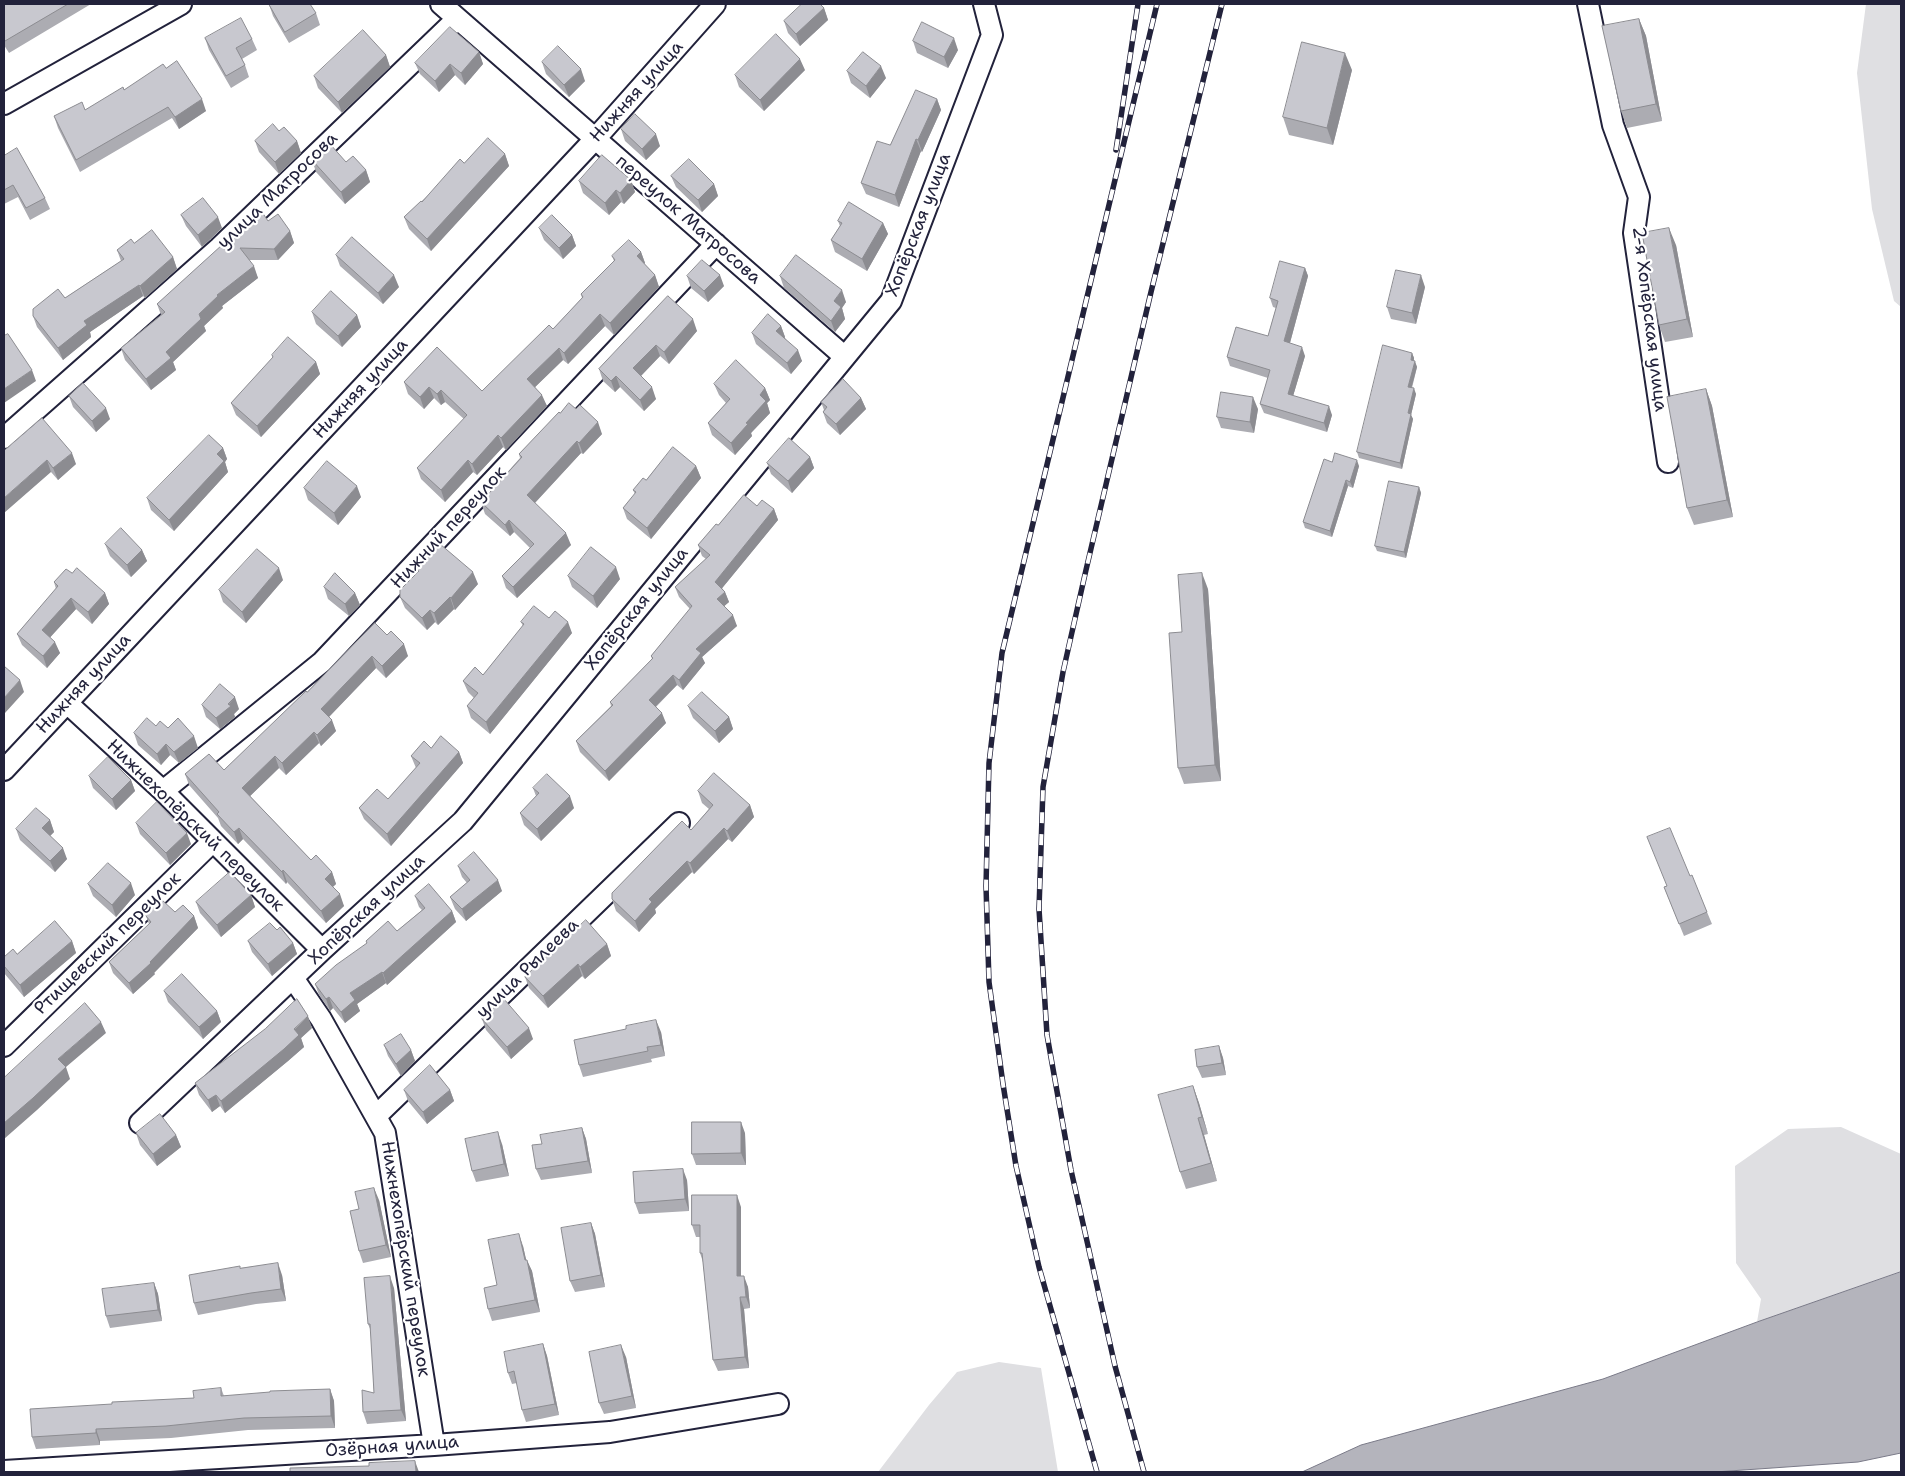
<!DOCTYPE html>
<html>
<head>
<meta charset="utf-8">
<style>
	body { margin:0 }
	#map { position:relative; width:1905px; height:1476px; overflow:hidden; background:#fff; font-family:"Shantell Sans",sans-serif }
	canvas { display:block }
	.frame { position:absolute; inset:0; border:5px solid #22223b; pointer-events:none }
</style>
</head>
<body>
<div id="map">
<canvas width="1905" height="1476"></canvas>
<div class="frame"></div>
</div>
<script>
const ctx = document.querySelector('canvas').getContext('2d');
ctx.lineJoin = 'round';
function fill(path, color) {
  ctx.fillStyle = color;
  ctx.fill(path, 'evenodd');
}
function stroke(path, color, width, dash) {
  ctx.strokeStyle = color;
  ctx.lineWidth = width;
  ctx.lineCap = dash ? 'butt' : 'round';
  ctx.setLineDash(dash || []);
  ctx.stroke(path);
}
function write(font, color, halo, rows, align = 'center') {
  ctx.font = font + ' "Shantell Sans",sans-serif';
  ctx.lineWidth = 4.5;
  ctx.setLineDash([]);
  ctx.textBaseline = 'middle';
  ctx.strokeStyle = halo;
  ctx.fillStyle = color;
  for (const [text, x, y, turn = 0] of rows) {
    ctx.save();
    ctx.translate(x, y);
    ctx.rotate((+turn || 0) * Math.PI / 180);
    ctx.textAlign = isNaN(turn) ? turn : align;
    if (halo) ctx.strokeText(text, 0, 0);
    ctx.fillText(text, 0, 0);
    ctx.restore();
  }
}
fill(new Path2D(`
	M1866,4H1901V307L1894,301L1872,209L1857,73Z
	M1841,1127L1901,1154V1274L1757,1322L1761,1299L1736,1263L1735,1166L1788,1129Z
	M999,1362L1041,1368L1058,1472H878L929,1405L957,1372Z`), '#dfdfe2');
const water = new Path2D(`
	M1901,1272V1453L1858,1462L1715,1472H1302L1361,1445L1603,1379L1757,1322Z`);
fill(water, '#b4b4bc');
stroke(water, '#7a7a88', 1);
const minor = new Path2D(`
	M441,4L845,357
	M1588,4L1613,125L1639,197L1634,233L1668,462
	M4,104L181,4
	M4,438L219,248L457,19
	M67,703L163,791L322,950
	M4,770L595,139L715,4
	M163,791L322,662L716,244
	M293,978L321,1019L385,1133L434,1445
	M4,1046L212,842
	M376,1116L679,823
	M140,1123L322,950L463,821L891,301L992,35L984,4
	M4,1471L434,1445L610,1432L778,1404`);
stroke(minor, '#22223b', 24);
stroke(minor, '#fff', 20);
const rail = new Path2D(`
	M1116,150L1138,4
	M1097,1472L1039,1267L1016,1166L1003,1084L989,982L986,886L989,763L1002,653L1157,4
	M1144,1472L1115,1366L1071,1170L1047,1035L1039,909L1043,787L1063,672L1086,570L1151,292L1222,4`);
stroke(rail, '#22223b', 5.5);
stroke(rail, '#fff', 4, [11]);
fill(new Path2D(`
	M4,4H91L9,53L4,45Z
	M269,4L316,13L320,25L289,43L273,16Z
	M824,8L828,20L800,46L788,33L784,21Z
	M1639,19L1646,36L1662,121L1627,128L1621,111Z
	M205,38L252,39L257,50L242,59L245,65L249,77L231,88L209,50Z
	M913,41L958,50L948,68L917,53Z
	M479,52L483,64L465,85L455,75L439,92L420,74L415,63Z
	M386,55L390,67L342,113L318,88L314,76Z
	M542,62L585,81L569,97L546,74Z
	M166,68L206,111L179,129L172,118L80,172L58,128L54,116L85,110Z
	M805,70L764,111L739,87L735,75Z
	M1352,70L1333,145L1289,135L1283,117Z
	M847,71L886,78L870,98L851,83Z
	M937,99L941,110L922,152L921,151L899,207L866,194L861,183L890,145Z
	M621,129L660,146L646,160L625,141Z
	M279,131L297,141L301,153L279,174L259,152L255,141Z
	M505,154L509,166L431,251L409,229L404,217L464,163Z
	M4,156L45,198L50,209L30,220L18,197L4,204Z
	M312,160L346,162L366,170L370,182L345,204L316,172Z
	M671,176L714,184L718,196L702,212L676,187Z
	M631,180L635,192L624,204L621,202L609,215L583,193L579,181Z
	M181,215L222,228L202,247L186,226Z
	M268,221L290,231L294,243L278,260H249L258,278L222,306L223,308L204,326L206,331L173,362L176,370L151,390L125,360L121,348L161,315L157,304Z
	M838,221L883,223L888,234L867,271L835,252L831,240L840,226Z
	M539,228L572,235L576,246L563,259L544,240Z
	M134,243L173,257L177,269L145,298L143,296L90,332L91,337L63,360L37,327L33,316L65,298L121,261L117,250Z
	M1676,245L1693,337L1665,342L1659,325Z
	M641,252L645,263L644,264L655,275L659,287L614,335L605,326L568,364L563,360L535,387L547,406L506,450L503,447L477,475L473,472L445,502L421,479L417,468L464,419L445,402L441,405L434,398L424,409L408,394L404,382L482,391L553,329L582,298L581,294L614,261L612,256Z
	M336,255L399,287L383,304L340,266Z
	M1305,268L1308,276L1290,343L1305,356L1293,396L1332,415L1327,432L1264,413L1260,404L1268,378L1230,366L1227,357L1268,336L1276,308L1273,307L1270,298Z
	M687,276L724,286L708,302L691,288Z
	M780,276L846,302L842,308L845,319L835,332L784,288Z
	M1425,287L1416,324L1391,319L1387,307Z
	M668,296L697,331L669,364L660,356L641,376L656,399L644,411L620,387L615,392L603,381L599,369Z
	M312,312L357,315L361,327L342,347L316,324Z
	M781,326L785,337V338L802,361L791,374L756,344L752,333Z
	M1412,353L1414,358V361L1417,367L1412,388L1416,394L1411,415L1413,419L1402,469L1359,458L1357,452Z
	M272,355L316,362L320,374L261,437L236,415L231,403L273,358Z
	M714,384L765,388L770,400L767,403L770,413L751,433L752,436L735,455L712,435L708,423L726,403L719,395Z
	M1706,389L1712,406L1733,517L1694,525L1687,508Z
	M69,396L110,419L96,432L73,407Z
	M861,398L866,409L840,435L827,423L823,412L824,410L821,402Z
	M1258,409L1254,433L1221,428L1217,417Z
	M560,413L602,434L583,454L581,453L535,503L571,545L517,598L506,588L502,576L530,548L514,532L510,536L485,514L481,502L520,458L519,454Z
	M223,448L227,459L225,462L228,472L174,531L151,510L147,498Z
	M4,451L76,464L58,480L51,472Z
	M810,457L814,468L792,493L771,474L767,463Z
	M1332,462L1359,466L1353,488L1348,486L1332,537L1305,528L1303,522Z
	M696,466L701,478L651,539L627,519L623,508L635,494L633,490Z
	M1419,487L1421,493L1406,558L1377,551L1375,546Z
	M304,488L361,497L338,525L308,500Z
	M757,506L774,509L778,520L722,588L725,592L729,602L724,606L737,626L702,657L705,663L683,690L677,685L656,707L666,723L609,781L580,752L576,741L611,706L610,702L652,659L651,656L690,609L679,597L675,587L706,559L702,556L698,545L718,525Z
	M105,544L142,550L147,561L131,577L110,556Z
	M418,570L478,584L455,610L454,609L438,625L435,622L427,630L405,608L400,597L418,572Z
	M72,573L105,593L109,604L92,624L76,609L50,637L60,653L47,668L22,645L17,634L56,589L54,582Z
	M568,576L620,579L597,608L572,587Z
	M283,580L246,623L223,602L219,590Z
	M324,587L355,593L360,605L349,616L328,599Z
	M1208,589L1221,781L1184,784L1178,768L1182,632Z
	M549,618L572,633L490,734L471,718L467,706L474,698L468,692L463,681L483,675L523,626L521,622Z
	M375,623L408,656L386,678L376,668L329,717L336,731L321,746L319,743L286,775L279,768L250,796L311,860L332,872L336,884L333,887L344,906L326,923L287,882L286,884L243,839L238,844L221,826L218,818L189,785L185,774L224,770L307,692Z
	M202,705L239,709L234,714L235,717L220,729L206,717Z
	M688,706L729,717L733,729L719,743L693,718Z
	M156,726L168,728L198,748L179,763L170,755L161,765L138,745L134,733Z
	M431,748L459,752L463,763L391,846L364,819L359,808L388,799L416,768L411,756Z
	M89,776L131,780L135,791L116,810L93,788Z
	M533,788L574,808L541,841L524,825L520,813L536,796Z
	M698,791L750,805L754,817L732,842L728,839L694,874L692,872L655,909L656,913L639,932L616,911L612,899L691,830L709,809L702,803Z
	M50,820L54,832L50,836L67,859L55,872L20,840L16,829Z
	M136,823L191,844L170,865L140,834Z
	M458,866L502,891L466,921L455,909L450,897L467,883L462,877Z
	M1690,876L1707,912L1712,924L1684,936L1664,887Z
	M88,884L135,895L116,917L93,896Z
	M251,895L255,907L221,937L200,913L196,902Z
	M415,896L452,911L456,922L387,985L386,983L357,1004L360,1011L345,1023L333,1008L330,1011L319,995L315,984L367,944L366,941L397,931L422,910L419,907Z
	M175,912L194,916L198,928L154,973L155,974L133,994L113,973L109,962L149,924L146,916Z
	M277,930L293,943L297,954L272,976L252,952L248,941Z
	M72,941L76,953L24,997L4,973V957Z
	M607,944L611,956L585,979L582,976L548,1008L529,988L525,977Z
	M164,991L217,1011L221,1022L203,1039L168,1002Z
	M482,1019L533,1039L511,1059L486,1030Z
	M312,1028L301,1038L304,1047L288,1061L225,1113L220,1106L212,1112L199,1095L195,1083Z
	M661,1032L665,1056L651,1059L652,1062L583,1077L579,1065Z
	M384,1045L411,1050L415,1061L401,1076L388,1056Z
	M1219,1046L1223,1058L1226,1075L1202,1078L1197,1067Z
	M1193,1086L1199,1103L1208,1134L1204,1135L1217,1181L1186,1189L1180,1172Z
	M404,1090H450L454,1101L427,1124L408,1101Z
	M582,1128L586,1139L592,1173L541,1180L536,1169Z
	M136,1133L176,1135L181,1147L157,1166L140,1145Z
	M745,1133L746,1165H696L692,1154Z
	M502,1144L509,1176L476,1182L472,1171Z
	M687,1180L689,1211L639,1214L635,1203Z
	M379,1200L391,1257L363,1263L359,1251V1209Z
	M741,1207V1276L748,1287L750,1308L744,1309L749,1368L718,1371L713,1360L703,1262L700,1253V1237H696L692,1225Z
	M591,1223L595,1234L605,1287L575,1292L570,1281Z
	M523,1246L526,1260L532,1271L540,1312L492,1321L488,1309L497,1285Z
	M282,1275L286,1301L256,1304L198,1315L194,1303Z
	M154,1283L158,1294L162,1321L110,1328L106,1316Z
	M394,1288L406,1421L367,1424L363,1412L374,1393L371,1331L368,1324Z
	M543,1344L547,1356L559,1415L526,1422L522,1410L517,1383L512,1384L508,1373Z
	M626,1357L636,1408L604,1414L599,1403Z
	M221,1388L224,1396L330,1389L334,1401L335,1428L248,1430L171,1438L100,1441V1445L36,1449L32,1437L112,1404L194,1398Z`), '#acacb2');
fill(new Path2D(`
	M824,8L828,20L800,46L796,34Z
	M1639,19L1646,36L1662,121L1656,104Z
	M954,38L958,50L948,68L944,57Z
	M479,52L483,64L465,85L461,73Z
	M1345,53L1352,70L1333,145L1327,128Z
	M386,55L390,67L342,113L338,102Z
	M800,59L805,70L764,111L760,100Z
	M450,64L455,75L439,92L435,81Z
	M881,66L886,78L870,98L866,86Z
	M581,69L585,81L569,97L564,85Z
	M202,99L206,111L179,129L175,117Z
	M937,99L941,110L922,152L918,140Z
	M656,134L660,146L646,160L642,149Z
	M916,139L921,151L899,207L895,195Z
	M297,141L301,153L279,174L275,162Z
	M505,154L509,166L431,251L427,239Z
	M366,170L370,182L345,204L341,192Z
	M631,180L635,192L624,204L620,193Z
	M714,184L718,196L702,212L698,200Z
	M616,190L621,202L609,215L605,203Z
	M218,217L222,228L202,247L198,235Z
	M883,223L888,234L867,271L862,259Z
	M1669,228L1676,245L1693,337L1687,319Z
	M290,231L294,243L278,260L274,249Z
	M572,235L576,246L563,259L559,248Z
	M641,252L645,263L641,267L637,256Z
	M173,257L177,269L145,298L140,286Z
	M254,266L258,278L222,306L223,308L204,326L206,331L173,362L176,370L151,390L146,379L166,352L199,314L217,295Z
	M1305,268L1308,276L1288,350L1284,341Z
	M394,275L399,287L383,304L378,293Z
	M655,275L659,287L614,335L610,323Z
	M720,275L724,286L708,302L704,291Z
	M1421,275L1425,287L1416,324L1412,313Z
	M139,285L143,296L90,332L91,337L63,360L58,348L84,321Z
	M842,290L846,302L842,308L845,319L835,332L831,321L834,301Z
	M600,314L605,326L568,364L564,353Z
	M357,315L361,327L342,347L338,336Z
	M693,319L697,331L669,364L664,352Z
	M781,326L785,337L781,343L776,331Z
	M656,345L660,356L637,380L633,368Z
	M1302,347L1305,356L1291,403L1288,394Z
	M559,348L563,360L531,391L527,379Z
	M798,350L802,361L791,374L787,363Z
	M1412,353L1414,358L1413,366L1411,360Z
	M1415,361L1417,367L1410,393L1408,387Z
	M316,362L320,374L261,437L257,426Z
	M32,370L36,381L4,403V389Z
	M616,376L620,387L615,392L611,381Z
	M429,387L434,398L424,409L420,397Z
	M652,387L656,399L644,411L640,400Z
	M765,388L770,400L767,403L770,413L751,433L752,436L735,455L731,443L746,423L760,395Z
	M1414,388L1416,394L1411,415L1413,419L1402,469L1400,463L1408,413Z
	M1706,389L1712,406L1733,517L1727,500Z
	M441,390L445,402L441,405L437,394Z
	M542,395L547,406L506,450L501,438Z
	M1253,397L1258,409L1254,433L1250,422Z
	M861,398L866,409L840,435L836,424Z
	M1329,406L1332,415L1327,432L1324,423Z
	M106,408L110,419L96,432L92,421Z
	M598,422L602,434L583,454L579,443Z
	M498,435L503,447L477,475L472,464Z
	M577,441L581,453L531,507L527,495Z
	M223,448L227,459L225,462L228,472L174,531L169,520L217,454Z
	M72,453L76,464L58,480L53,468Z
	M810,457L814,468L792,493L788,481Z
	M47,460L51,472L4,513V498Z
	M468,460L473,472L445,502L441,490Z
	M1357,460L1359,466L1353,488L1350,482Z
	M696,466L701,478L651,539L647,528Z
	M1346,480L1348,486L1332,537L1330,531Z
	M357,486L361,497L338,525L334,513Z
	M1419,487L1421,493L1406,558L1404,552Z
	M774,509L778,520L719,592L715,582Z
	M509,520L514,532L510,536L505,525Z
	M566,533L571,545L517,598L513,587Z
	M142,550L147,561L131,577L127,565Z
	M616,567L620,579L597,608L593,596Z
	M279,568L283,580L246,623L242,612Z
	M473,572L478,584L455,610L451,598Z
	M1202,573L1208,589L1221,781L1215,765Z
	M725,592L729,602L721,609L717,599Z
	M105,593L109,604L92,624L88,612Z
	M355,593L360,605L349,616L345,604Z
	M450,597L454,609L438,625L434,613Z
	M71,598L76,609L46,642L42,630Z
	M430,610L435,622L427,630L422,618Z
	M733,615L737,626L702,657L705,663L683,690L679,680L696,649Z
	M568,622L572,633L490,734L486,722Z
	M55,642L60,653L47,668L43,656Z
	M404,644L408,656L386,678L382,666Z
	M372,656L376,668L325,721L321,709Z
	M673,675L677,685L652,710L649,700Z
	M20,680L24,692L5,713L4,709V698Z
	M235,697L239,709L234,714L235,717L220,729L216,718Z
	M662,713L666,723L609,781L605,771Z
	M729,717L733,729L719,743L715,731Z
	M332,720L336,731L321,746L317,735Z
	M314,732L319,743L286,775L282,763Z
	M194,736L198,748L179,763L174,752Z
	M166,744L170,755L161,765L157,754Z
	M459,752L463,763L391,846L387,834Z
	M275,756L279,768L246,800L242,788Z
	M131,780L135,791L116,810L112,799Z
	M570,796L574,808L541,841L537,829Z
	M750,805L754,817L732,842L727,831Z
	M50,820L54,832L46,840L42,828Z
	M239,828L243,839L238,844L234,832Z
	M724,828L728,839L694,874L690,863Z
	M187,833L191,844L170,865L166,853Z
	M63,848L67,859L55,872L50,861Z
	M687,861L692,872L655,909L656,913L639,932L635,921L649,899Z
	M283,870L287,882L286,884L282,872Z
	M332,872L336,884L329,890L325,879Z
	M498,880L502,891L466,921L462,909Z
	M131,883L135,895L116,917L112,905Z
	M340,894L344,906L326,923L321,911Z
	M251,895L255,907L221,937L217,925Z
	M452,911L456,922L387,985L383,973Z
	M194,916L198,928L154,973L155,974L133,994L129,983Z
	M72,941L76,953L24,997L20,985Z
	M293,943L297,954L272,976L268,964Z
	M607,944L611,956L585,979L580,967Z
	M578,964L582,976L548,1008L543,996Z
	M382,972L386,983L357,1004L360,1011L345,1023L341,1012L350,993Z
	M329,997L333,1008L330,1011L326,999Z
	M217,1011L221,1022L203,1039L199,1027Z
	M308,1016L312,1028L301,1038L304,1047L288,1061L225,1113L221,1101Z
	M656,1020L661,1032L665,1056L661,1045Z
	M101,1022L106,1033L66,1067L70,1079L37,1110L4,1139V1123L58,1059Z
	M529,1028L533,1039L511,1059L507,1047Z
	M1219,1046L1223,1058L1226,1075L1222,1063Z
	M411,1050L415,1061L401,1076L396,1064Z
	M1193,1086L1199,1103L1208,1134L1202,1117Z
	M450,1090L454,1101L427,1124L423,1112Z
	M216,1095L220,1106L212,1112L208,1100Z
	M1198,1118L1204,1135L1217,1181L1211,1163Z
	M741,1122L745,1133L746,1165L741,1153Z
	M582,1128L586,1139L592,1173L588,1161Z
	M498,1132L502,1144L509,1176L504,1164Z
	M176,1135L181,1147L157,1166L153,1154Z
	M683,1169L687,1180L689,1211L685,1199Z
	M374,1188L379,1200L391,1257L386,1245Z
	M737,1195L741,1207V1288L737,1276Z
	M591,1223L595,1234L605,1287L601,1275Z
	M519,1234L523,1246L529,1272L525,1260Z
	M527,1260L532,1271L540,1312L535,1300Z
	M278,1263L282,1275L286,1301L281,1289Z
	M390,1276L394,1288L406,1421L401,1410Z
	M744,1276L748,1287L750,1308L746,1297Z
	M154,1283L158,1294L162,1321L158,1310Z
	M740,1297L744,1309L749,1368L745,1357Z
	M543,1344L547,1356L559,1415L555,1404Z
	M621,1345L626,1357L636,1408L632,1396Z
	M330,1389L334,1401L335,1428L331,1416Z
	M4,1421L5,1425V1452L4,1447Z
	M96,1429L100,1441V1445L96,1433Z
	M415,1461L419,1472H416Z`), '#8c8c91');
const building = new Path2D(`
	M4,4H68L5,41L4,40Z
	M269,4H310L316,13L285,32Z
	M802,4H820L824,8L796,34L784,21Z
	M241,18L252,39L236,48L245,65L226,76L205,38Z
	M1639,19L1656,104L1621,111L1602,26Z
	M922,22L954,38L944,57L913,41Z
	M450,27L479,52L461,73L450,64L435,81L415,63Z
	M363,30L386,55L338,102L314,76Z
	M776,34L800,59L760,100L735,75Z
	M1302,42L1345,53L1327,128L1283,117Z
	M558,46L581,69L564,85L542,62Z
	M863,52L881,66L866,86L847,71Z
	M177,61L202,99L175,117L168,107L76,160L54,116L82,102L85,110L123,87L124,90L163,64L166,68Z
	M916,90L937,99L918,140L916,139L895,195L861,183L877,141L890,145Z
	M635,114L656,134L642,149L621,129Z
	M273,124L279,131L284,127L297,141L275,162L255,141Z
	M488,138L505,154L427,239L404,217L421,201L422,202L460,159L464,163Z
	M330,144L346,162L353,156L366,170L341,192L312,160Z
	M17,148L45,198L26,208L13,185L4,190V156Z
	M602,155L631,180L620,193L616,190L605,203L579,181Z
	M689,159L714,184L698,200L671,176Z
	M203,198L218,217L198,235L181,215Z
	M849,202L883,223L862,259L831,240L842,223L838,221Z
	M262,212L268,221L278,214L290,231L274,249L240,248L254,266L217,295L218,296L199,314L201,319L166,352L171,358L146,379L121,348L165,312L157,304L244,225Z
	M552,215L572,235L559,248L539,228Z
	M1669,228L1687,319L1659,325L1642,233Z
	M152,230L173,257L140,286L139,285L84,321L87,325L58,348L33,316V309L58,289L65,298L124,259L117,250L131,239L134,243Z
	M352,237L394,275L378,293L336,255Z
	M629,240L641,252L637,256L655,275L610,323L600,314L564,353L559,348L527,379L542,395L501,438L498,435L472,464L468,460L441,490L417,468L467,415L441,390L437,394L429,387L420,397L404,382L437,347L482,391L549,325L553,329L583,297L581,294L615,260L612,256Z
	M796,255L842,290L834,301L841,307L831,321L780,276Z
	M702,260L720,275L704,291L687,276Z
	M1280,261L1305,268L1284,341L1302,347L1288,394L1329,406L1324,423L1260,404L1270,370L1227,357L1236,327L1268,336L1278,301L1270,298Z
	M1396,270L1421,275L1412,313L1387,307Z
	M331,291L357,315L338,336L312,312Z
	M668,296L693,319L664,352L656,345L633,368L652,387L640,400L616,376L611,381L599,369Z
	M768,314L781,326L776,331L798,350L787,363L752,333Z
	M8,334L32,370L4,389V336Z
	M288,337L316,362L257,426L231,403L273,357L272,355Z
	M1383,345L1412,353L1411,360L1415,361L1408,387L1414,388L1408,413L1411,414L1400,463L1357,452Z
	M736,360L765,388L760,395L766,401L746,423L748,424L731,443L708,423L730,399L714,384Z
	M843,379L861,398L836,424L823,412L827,407L821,402Z
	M83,383L106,408L92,421L69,396Z
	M1706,389L1727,500L1687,508L1667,397Z
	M1221,392L1253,397L1250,422L1217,417Z
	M569,403L576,409L580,405L598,422L579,443L577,441L527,495L566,533L513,587L502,576L534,544L509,520L505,525L481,502L522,457L519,454L559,412L560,413Z
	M42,418L72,453L53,468L47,460L4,498V451Z
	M209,435L223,448L217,454L224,461L169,520L147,498Z
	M789,438L810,457L788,481L767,463Z
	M673,447L696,466L647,528L623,508L636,492L633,490L643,478L646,480Z
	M1335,453L1357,460L1350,482L1346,480L1330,531L1303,522L1324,459L1332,462Z
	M327,461L357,486L334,513L304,488Z
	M1389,481L1419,487L1404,552L1375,546Z
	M744,495L757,506L762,500L774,509L715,582L725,592L717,599L733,615L696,649L701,653L679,680L673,675L649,700L662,713L605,771L576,741L613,705L610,702L653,658L651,656L692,606L675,587L710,555L698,545L716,524L718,525Z
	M121,528L142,550L127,565L105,544Z
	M440,544L473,572L451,598L450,597L434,613L430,610L422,618L400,597V590L419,571L418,570Z
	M591,547L616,567L593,596L568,576Z
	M257,549L279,568L242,612L219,590Z
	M77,568L105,593L88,612L71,598L42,630L55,642L43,656L17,634L58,586L54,582L66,569L72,573Z
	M335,573L355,593L345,604L324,587Z
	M1202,573L1215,765L1178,768L1169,633L1182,632L1178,575Z
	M534,606L549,618L555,611L568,622L486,722L467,706L478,693L463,681L475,667L483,675L524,624L521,622Z
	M375,623L387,635L391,631L404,644L382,666L372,656L321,709L332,720L317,735L314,732L282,763L275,756L242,788L311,860L316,855L332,872L325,879L340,894L321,911L283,870L282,872L239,828L234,832L217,814L219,812L185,774L209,754L224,770L306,691L307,692Z
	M4,666L20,680L4,698Z
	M220,684L235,697L228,704L231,706L216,718L202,705Z
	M702,692L729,717L715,731L688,706Z
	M147,718L156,726L160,721L168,728L178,718L194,736L174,752L166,744L157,754L134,733Z
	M441,736L459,752L387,834L359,808L377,789L388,799L420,763L411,756L424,741L431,748Z
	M108,757L131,780L112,799L89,776Z
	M714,773L750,805L727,831L724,828L690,863L687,861L649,899L652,902L635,921L612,899V893L682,821L691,830L713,805L698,791Z
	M547,774L570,796L537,829L520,813L539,793L533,788Z
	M157,802L187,833L166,853L136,823Z
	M36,808L50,820L42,828L63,848L50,861L16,829Z
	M1670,828L1690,876L1692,875L1707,912L1679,924L1664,887L1667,886L1647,837Z
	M474,852L498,880L462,909L450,897L470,880L458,866Z
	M108,863L131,883L112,905L88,884Z
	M230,872L251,895L217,925L196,902Z
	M429,884L452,911L383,973L382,972L350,993L355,1000L341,1012L329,997L326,999L315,984L336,965L367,943L366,941L388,921L397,931L425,908L415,896Z
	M162,900L175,912L183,905L194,916L150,962L151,963L129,983L109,962L151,922L146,916Z
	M586,920L607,944L580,967L578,964L543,996L525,977Z
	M55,921L72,941L20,985L4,966V957L13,949L17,954Z
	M270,923L277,930L280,927L293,943L268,964L248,941Z
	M182,974L217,1011L199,1027L164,991Z
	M297,999L308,1016L294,1029L299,1035L284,1049L221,1101L216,1095L208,1100L195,1083L265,1029Z
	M504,999L529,1028L507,1047L482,1019Z
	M85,1003L101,1022L58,1059L66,1067L33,1098L4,1123V1078Z
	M656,1020L661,1045L647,1047L648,1051L579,1065L574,1040L626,1029V1026Z
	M401,1034L411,1050L396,1064L384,1045Z
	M1219,1046L1222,1063L1197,1067L1195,1050Z
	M430,1065L450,1090L423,1112L404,1090Z
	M1193,1086L1202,1117L1198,1118L1211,1163L1180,1172L1158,1095Z
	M160,1114L176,1135L153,1154L136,1133Z
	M692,1122H741V1153L692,1154Z
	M582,1128L588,1161L536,1169L532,1145L542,1144L540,1135Z
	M498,1132L504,1164L472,1171L465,1139Z
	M683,1169L685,1199L635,1203L633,1172Z
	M374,1188L386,1245L359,1251L350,1211L359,1209L355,1192Z
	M692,1195H737V1276H744L746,1297H740L745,1357L713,1360L702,1253H700V1225H692Z
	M591,1223L601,1275L570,1281L561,1228Z
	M519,1234L525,1260H527L535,1300L488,1309L484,1288L497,1285L488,1240Z
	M278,1263L281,1289L251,1293L194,1303L189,1275L240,1266V1268Z
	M390,1276L401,1410L363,1412L362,1390L374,1393L370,1324H368L364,1278Z
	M154,1283L158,1310L106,1316L102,1289Z
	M543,1344L555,1404L522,1410L514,1371L508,1373L504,1352Z
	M621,1345L632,1396L599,1403L589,1352Z
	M221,1388V1396L270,1392V1391L330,1389L331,1416L244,1418L166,1426L96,1429V1433L32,1437L30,1409L112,1404V1402L194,1398L193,1391Z
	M415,1461L416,1472H290V1468L369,1466V1463Z`);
fill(building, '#c8c8cf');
stroke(building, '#8c8c91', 1);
write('18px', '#22223b', '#fff', [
	["Нижняя улица",637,92,-48],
	["улица Матросова",278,191,-44],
	["переулок Матросова",688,220,41],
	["Хопёрская улица",919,225,-69],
	["2-я Хопёрская улица",1649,319,83],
	["Нижняя улица",361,389,-47],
	["Нижний переулок",449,528,-47],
	["Хопёрская улица",637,609,-51],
	["Нижняя улица",84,684,-47],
	["Нижнехопёрский переулок",195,826,44],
	["Хопёрская улица",367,910,-43],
	["Ртищевский переулок",108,944,-44],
	["улица Рылеева",528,969,-44],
	["Нижнехопёрский переулок",405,1259,81],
	["Озёрная улица",392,1447,-4]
]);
</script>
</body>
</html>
